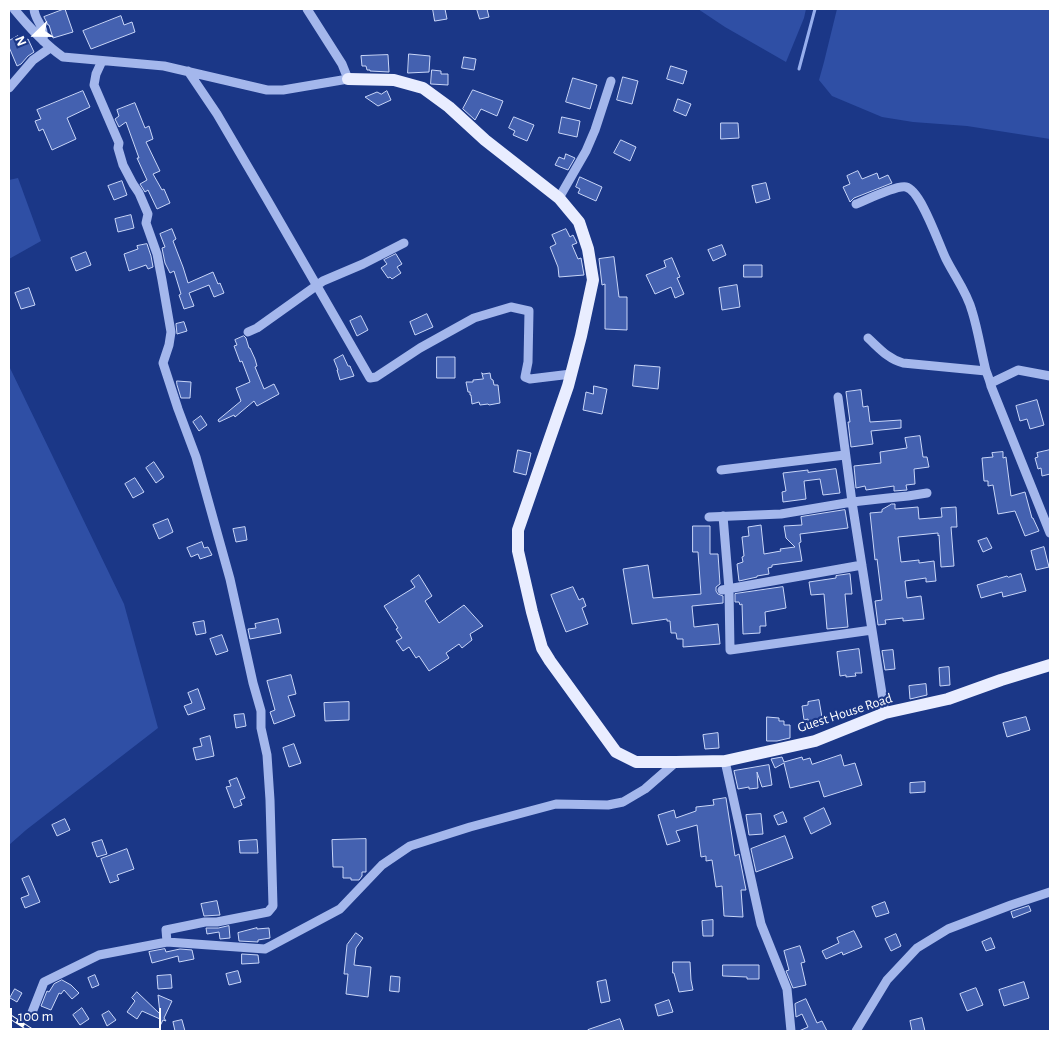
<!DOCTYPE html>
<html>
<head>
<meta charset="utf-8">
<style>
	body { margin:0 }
	#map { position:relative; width:1059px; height:1040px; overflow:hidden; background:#1b3787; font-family:"Alegreya Sans",sans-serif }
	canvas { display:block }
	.frame { position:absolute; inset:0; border:10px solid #fff; pointer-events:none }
	.north { position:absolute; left:10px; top:10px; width:50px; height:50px; -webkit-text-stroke:4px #1b3787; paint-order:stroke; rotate:248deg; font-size:14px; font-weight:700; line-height:20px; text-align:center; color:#fff }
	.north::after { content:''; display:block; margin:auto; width:18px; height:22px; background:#fff; clip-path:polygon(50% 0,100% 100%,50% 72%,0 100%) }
	.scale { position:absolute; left:10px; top:1008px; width:151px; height:22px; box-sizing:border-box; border:2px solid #fff; border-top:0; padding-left:6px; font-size:15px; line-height:18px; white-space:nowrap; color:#fff; -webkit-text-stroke:4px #1b3787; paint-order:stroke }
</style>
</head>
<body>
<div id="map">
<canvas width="1059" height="1040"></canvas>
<div class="frame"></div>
<div class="north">N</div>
<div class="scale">100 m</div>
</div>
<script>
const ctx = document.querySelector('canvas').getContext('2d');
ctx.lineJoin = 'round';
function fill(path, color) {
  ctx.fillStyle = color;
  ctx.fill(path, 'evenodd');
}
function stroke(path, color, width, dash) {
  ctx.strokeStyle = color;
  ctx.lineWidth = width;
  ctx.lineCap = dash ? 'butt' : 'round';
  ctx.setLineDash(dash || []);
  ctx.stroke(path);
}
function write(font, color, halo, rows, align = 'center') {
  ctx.font = font + ' "Alegreya Sans",sans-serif';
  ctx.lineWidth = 4.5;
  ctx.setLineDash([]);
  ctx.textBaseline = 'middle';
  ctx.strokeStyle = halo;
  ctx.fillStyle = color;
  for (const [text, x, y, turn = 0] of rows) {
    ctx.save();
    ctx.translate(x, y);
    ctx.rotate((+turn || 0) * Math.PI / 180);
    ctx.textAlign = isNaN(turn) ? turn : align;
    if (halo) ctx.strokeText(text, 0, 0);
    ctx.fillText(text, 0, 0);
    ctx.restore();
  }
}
fill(new Path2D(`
	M698,9H806L804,18L786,62L725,27Z
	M837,9H1050V139L967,126L913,122L882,117L832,96L819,80L824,62Z
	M18,178L41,241L9,259V180Z
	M9,366L124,604L158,728L26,830L9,845Z`), '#2f4fa5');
stroke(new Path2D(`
	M799,69L815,9`), '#97afee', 3);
const building = new Path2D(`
	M65,9L73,32L53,38L49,25H48L44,17Z
	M433,9H445L447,19L435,21Z
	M477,9H487L489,17L480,19Z
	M121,16L124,25L132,22L135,32L91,49L83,31Z
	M18,36L21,43L28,39L34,52L28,56L21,64L17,66L9,47V41Z
	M409,54L430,56L429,72L408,73Z
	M388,55L389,72L370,71V70H367L366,66H362L361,56Z
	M464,57L476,59L474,70L462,68Z
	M671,66L687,71L683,84L667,79Z
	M432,70L441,71V74H448V85L431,84Z
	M623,77L638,81L632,104L617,100Z
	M573,78L597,85L590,109L566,102Z
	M473,90L503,101L497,116L481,109L475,120L463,109Z
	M83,91L90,107L67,118L76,139L52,150L43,129L39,131L35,121L41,119L37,110Z
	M387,91L391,100L378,106L365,97L377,92L381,94Z
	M678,99L691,104L686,116L674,111Z
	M135,103L145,128L149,126L153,139L146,142L160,171L153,174L162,190L164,189L170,203L157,209L148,190L145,192L140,184L147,180L137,158H139L126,122L119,127L115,119L119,116L117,110Z
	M514,117L534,125L527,141L513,135L515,131L509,128Z
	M562,117L580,121L577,137L559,133Z
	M721,123H738L739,138L721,139Z
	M621,140L636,147L630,161L614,153Z
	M566,154L575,158L568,170L555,165L559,157L564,159Z
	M858,171L862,179L877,173L879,179L888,175L892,183L854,198L850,202L843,187L850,184L847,176Z
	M580,177L602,187L596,201L578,193L580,189L576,187Z
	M122,181L127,195L114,200L108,186Z
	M766,183L770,199L756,203L752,186Z
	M131,215L134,228L118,232L115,219Z
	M172,229L176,239L173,241L183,267L188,283L213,272L218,284L220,283L224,293L214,297L209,285L189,293L194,306L184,309L179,295L181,294L174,271L170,273L165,263L162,248L165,247L160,234Z
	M566,229L570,237L573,235L577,243L572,245L578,259L581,258L584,275L559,277L558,267L550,247L556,244L552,235Z
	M147,244L151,256L153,267L148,269L146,265L129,271L124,254L138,249L137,246Z
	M722,245L726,255L713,261L708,250Z
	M86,252L91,265L76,271L71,258Z
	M396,254L402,264L397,267L401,273L392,279L390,277L388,278L381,268L387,264L384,260Z
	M614,257L619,297H627V330L605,329V284L602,285L599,259Z
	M672,258L680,277L677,278L684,294L675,298L671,287L655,294L646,275L666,267L664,261Z
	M744,265H762V277H744Z
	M737,285L740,307L722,310L719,288Z
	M29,288L35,305L21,309L15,293Z
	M427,314L433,327L415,335L410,322Z
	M361,316L368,330L357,336L350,321Z
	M184,322L187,331L177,334L176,324Z
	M244,336L246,338L249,348H250L255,359L257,366L255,367L264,389L274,384L279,394L257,406L254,401L235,417L234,415L219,422L218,420L241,401L236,388L250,382L242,361L240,362L234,346L237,345L235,340Z
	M343,355L348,366H350L354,376L340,380L337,370H338L334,360Z
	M437,357H455V378H437Z
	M635,365L660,367L658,389L633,386Z
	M482,373L483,374L490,373L491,379L493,380L494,385H498L500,403L489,405L488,404L480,405L479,402L472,404L471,395H470V392H468L466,382H473V380L483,379Z
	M177,381L191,382L190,398H181L177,385Z
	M594,386L607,389L602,414L583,410L586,392L593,394Z
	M861,390L863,407L868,406L870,422L901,420V428L871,431L873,444L851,447L848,422H850L846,392Z
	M1037,400L1044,425L1030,429L1027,419L1020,421L1016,406Z
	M201,416L207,425L199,431L193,422Z
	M920,436L923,457H927L929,467L914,469L915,484L906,485L907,490L894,491V486L866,490L865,486L856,488L854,466L881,463L880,452L907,448L905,438Z
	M518,450L531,453L526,475L514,472Z
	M1050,450V474L1042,476L1041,468L1038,469L1035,458L1038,457L1037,453Z
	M1003,452V458L1006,457L1011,496L1025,492L1032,518H1033L1039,531L1025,536L1015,511L998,514L993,485L988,486V481H984L982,458L993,457L992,453Z
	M154,462L164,477L156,483L146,468Z
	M836,469L840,493L823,495L820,479L804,481L806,499L783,502L782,492L786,491L783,473L808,470V472Z
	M135,478L144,492L133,498L125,484Z
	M892,504H895V509L918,507L919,519L942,517L941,508L956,507L957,527H951L954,566L941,567L939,535L938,536V533L898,537L901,562L919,560V563L934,561L936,581L926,582V578L905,581L907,598L921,596L924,619L903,621V618L885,620L886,624L878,625L875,601L882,600L877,559L875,560L870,513L882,512V510Z
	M845,510L848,528L800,534L801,542L799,543L802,561L772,565V567L768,568L769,574L757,576V577L739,581L737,564L743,562L742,557L744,556L742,537L749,536L748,527L761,525L764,554L781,551L780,549L795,547L786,538L784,526L802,525L801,517Z
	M168,519L173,532L159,539L153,525Z
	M693,526H710V554H718L720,584L716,587V591L718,594L723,596V603L692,606L694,627L718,624L720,644L683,647V639H677L676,633H671L670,621H667V619L632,624L623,569L648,565L653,598L701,594L698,552H693Z
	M245,527L247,540L236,542L233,529Z
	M987,538L992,548L983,552L978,541Z
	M202,542L204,548L208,547L212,555L200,559L198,554L191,557L187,548Z
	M1044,547L1049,567L1036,570L1031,551Z
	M850,574L852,594H845L848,627L827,629L824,594L811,595L809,582L836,578V576Z
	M1021,574L1026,591L1003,597L1002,592L981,598L977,585L1007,576L1008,577Z
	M419,575L432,596L425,601L439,623L464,605L483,626L470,634L472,640L462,648L459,644L446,653L449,658L429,671L419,656L416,658L409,647L403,651L396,641L402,638L396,629L398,628L384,606L415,587L411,581Z
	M573,587L579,600L583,598L586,606L582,608L588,624L566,632L551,595Z
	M783,587L786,608L765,612L766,626H760V633L743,634L742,604L740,605L739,602H735V594Z
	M278,619L281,633L250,639L248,629L256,628L255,624Z
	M204,621L206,633L196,635L193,623Z
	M222,635L228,651L216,655L210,639Z
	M859,649L862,673H855L856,676L846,677V675L840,676L837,652Z
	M893,650L895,669L885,670L882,651Z
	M949,667L950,685L940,686L939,668Z
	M291,675L296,694L288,696L295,716L274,724L270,712L275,710L267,681Z
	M926,684L927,695L910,699L909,686Z
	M198,689L205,709L188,715L184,706L192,703L188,693Z
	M819,700L823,723L809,727L808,719L804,720L802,706L808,705V702Z
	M349,702V720L325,721L324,703Z
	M244,714L246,726L236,728L234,715Z
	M767,717L779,718V721H784V725H790V738L777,741H767Z
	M1026,717L1030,730L1007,737L1003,723Z
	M718,733L719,748L705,749L703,735Z
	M210,736L214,756L196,760L193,748L202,746L200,739Z
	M294,744L301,763L289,767L283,748Z
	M841,755L844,766L855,763L862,785L824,797L819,781L790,788L784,763L775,768L771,759L782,757L784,762L802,757L803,760L810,758L812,764Z
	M769,765L772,785L762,787L757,772L758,788L749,789V787L738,789L734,771Z
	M237,778L245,798L240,800L242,805L234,808L226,787L231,786L229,781Z
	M925,782V792L910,793V783Z
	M726,798L735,856L739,854L746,890H741L743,917L724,916L722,886L716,887L712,860L706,861V856L701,857L697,825L676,831L680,841L667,845L658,815L674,810L676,818L696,811V807L714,805L713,800Z
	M824,808L831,824L811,834L804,818Z
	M783,812L787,822L778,825L774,816Z
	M761,814L763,834L749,835L746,815Z
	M65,819L70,830L57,836L52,825Z
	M785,836L793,858L756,872L751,849Z
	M366,839V872H362V876L359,880H351V878H343V867H333L332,840Z
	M102,840L107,854L97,857L92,843Z
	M257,840L258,853H240L239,841Z
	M127,849L134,869L117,875L119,880L110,883L101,859Z
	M29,876L40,902L25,908L21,898L29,895L22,879Z
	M217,901L220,915L204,916L201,904Z
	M885,902L889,913L876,917L872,907Z
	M1029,906L1031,911L1013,918L1011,912Z
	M713,920V936H703L702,921Z
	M229,926L230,938L220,939L219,932L207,934L206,928H218Z
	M257,928V929L269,928L270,938L258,940V942L239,941L238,933Z
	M854,931L862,947L843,955L842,952L826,959L822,951L839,943L837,938Z
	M356,933L363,938L356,948L354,965L371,967L368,997L346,994L348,974H344L347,945Z
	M896,934L901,946L891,951L885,939Z
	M991,938L995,948L986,951L982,942Z
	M800,946L805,962L801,963L806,985L793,988L786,971L789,970L784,951Z
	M165,949L166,952L180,949L192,950L194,959L179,962L178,956L152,963L149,952Z
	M242,954L258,955L259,963L242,964Z
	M673,962H690L691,980L693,990L679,992L674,973H673Z
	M723,965H759V979H747V977L723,976Z
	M238,971L241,982L229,985L226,974Z
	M95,975L99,985L92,988L88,978Z
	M171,975L172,988L158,989L157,976Z
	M391,976L400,977L399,992L390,991Z
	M62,980L71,985L79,993L72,999L64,990L61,994L59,993L51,1010L41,1006L47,991L49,992L54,984Z
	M606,980L610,1001L601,1003L597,982Z
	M1024,982L1029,998L1004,1006L999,990Z
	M976,988L983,1005L967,1011L960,994Z
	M15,989L22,993L17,1002L10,998Z
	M137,992L160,1014L158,995L172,1001L164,1018L166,1021L163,1020L160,1026V1019L142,1011L137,1019L127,1012L135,1001L132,998Z
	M806,999L817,1023L822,1021L827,1031H799L808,1027L802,1014L796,1017L795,1004Z
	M669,1000L673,1012L658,1016L655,1005Z
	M82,1008L89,1019L80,1025L73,1015Z
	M109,1011L116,1020L107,1026L102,1015Z
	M922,1018L925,1031H912L910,1021Z
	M620,1019L624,1031H588V1030Z
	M182,1020L185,1031H175L173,1022Z`);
fill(building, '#4461b0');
stroke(building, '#c9d6f8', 1);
stroke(new Path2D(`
	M14,9C29,27 44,44 63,57L164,66L267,90H283L348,79L342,64L307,9
	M34,9C35,22 46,26 43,41
	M102,61L96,74L94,85L119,143L118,148L123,165L133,184L139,193L148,214L146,223L157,254L162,280L171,332L169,345L163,363L178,409L196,457L230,579L253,683L261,711V728L267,755L270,800L273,906L268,912L217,922H205L166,930L167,942
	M188,71L217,114L268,201L370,378L376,377L420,348L474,318L511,307L529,311L528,362L525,377L530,379L571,374
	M9,88L33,60L50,48
	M559,198L586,151L595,130L611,81
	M856,204C866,200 897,185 906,187C921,190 939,245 946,259C955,277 967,292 972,311C978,330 981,351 986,371C988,376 990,381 991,386L1050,533
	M248,332L257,328L323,281L363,264L404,243
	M868,338C879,348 888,359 903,363L986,371
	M991,383L1018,370L1050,376
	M838,397L852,502L885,713
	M721,470L845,455
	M723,516L729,589L730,650L872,630
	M709,517L781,514L852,502L888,498L908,496L927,493
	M722,590L862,565
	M725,761L761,924L787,989L791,1031
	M31,1015L44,982L99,955L167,942L265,949L340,909L382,865L410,846L470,827L556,804L608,805L623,802L645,789L676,762
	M856,1031L887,980L917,948L948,929L1011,905L1050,892`), '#a4b7ec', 9);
stroke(new Path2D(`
	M348,79L394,80L423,88L449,107L485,140L559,198L579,222L588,249L593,280L581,336L568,386L518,530V551L532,612L542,648L550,661L616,752L636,762H676L725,761L815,741L885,713L948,699L1001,680L1050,665`), '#e9edff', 12);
const rail = new Path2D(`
	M9,1016L32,1031
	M9,1029L12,1031`);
stroke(rail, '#fff', 5);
stroke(rail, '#1b3787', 3, [9]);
write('14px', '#fff', '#1b3787', [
	["Guest House Road",845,713,-18]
]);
</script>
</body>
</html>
